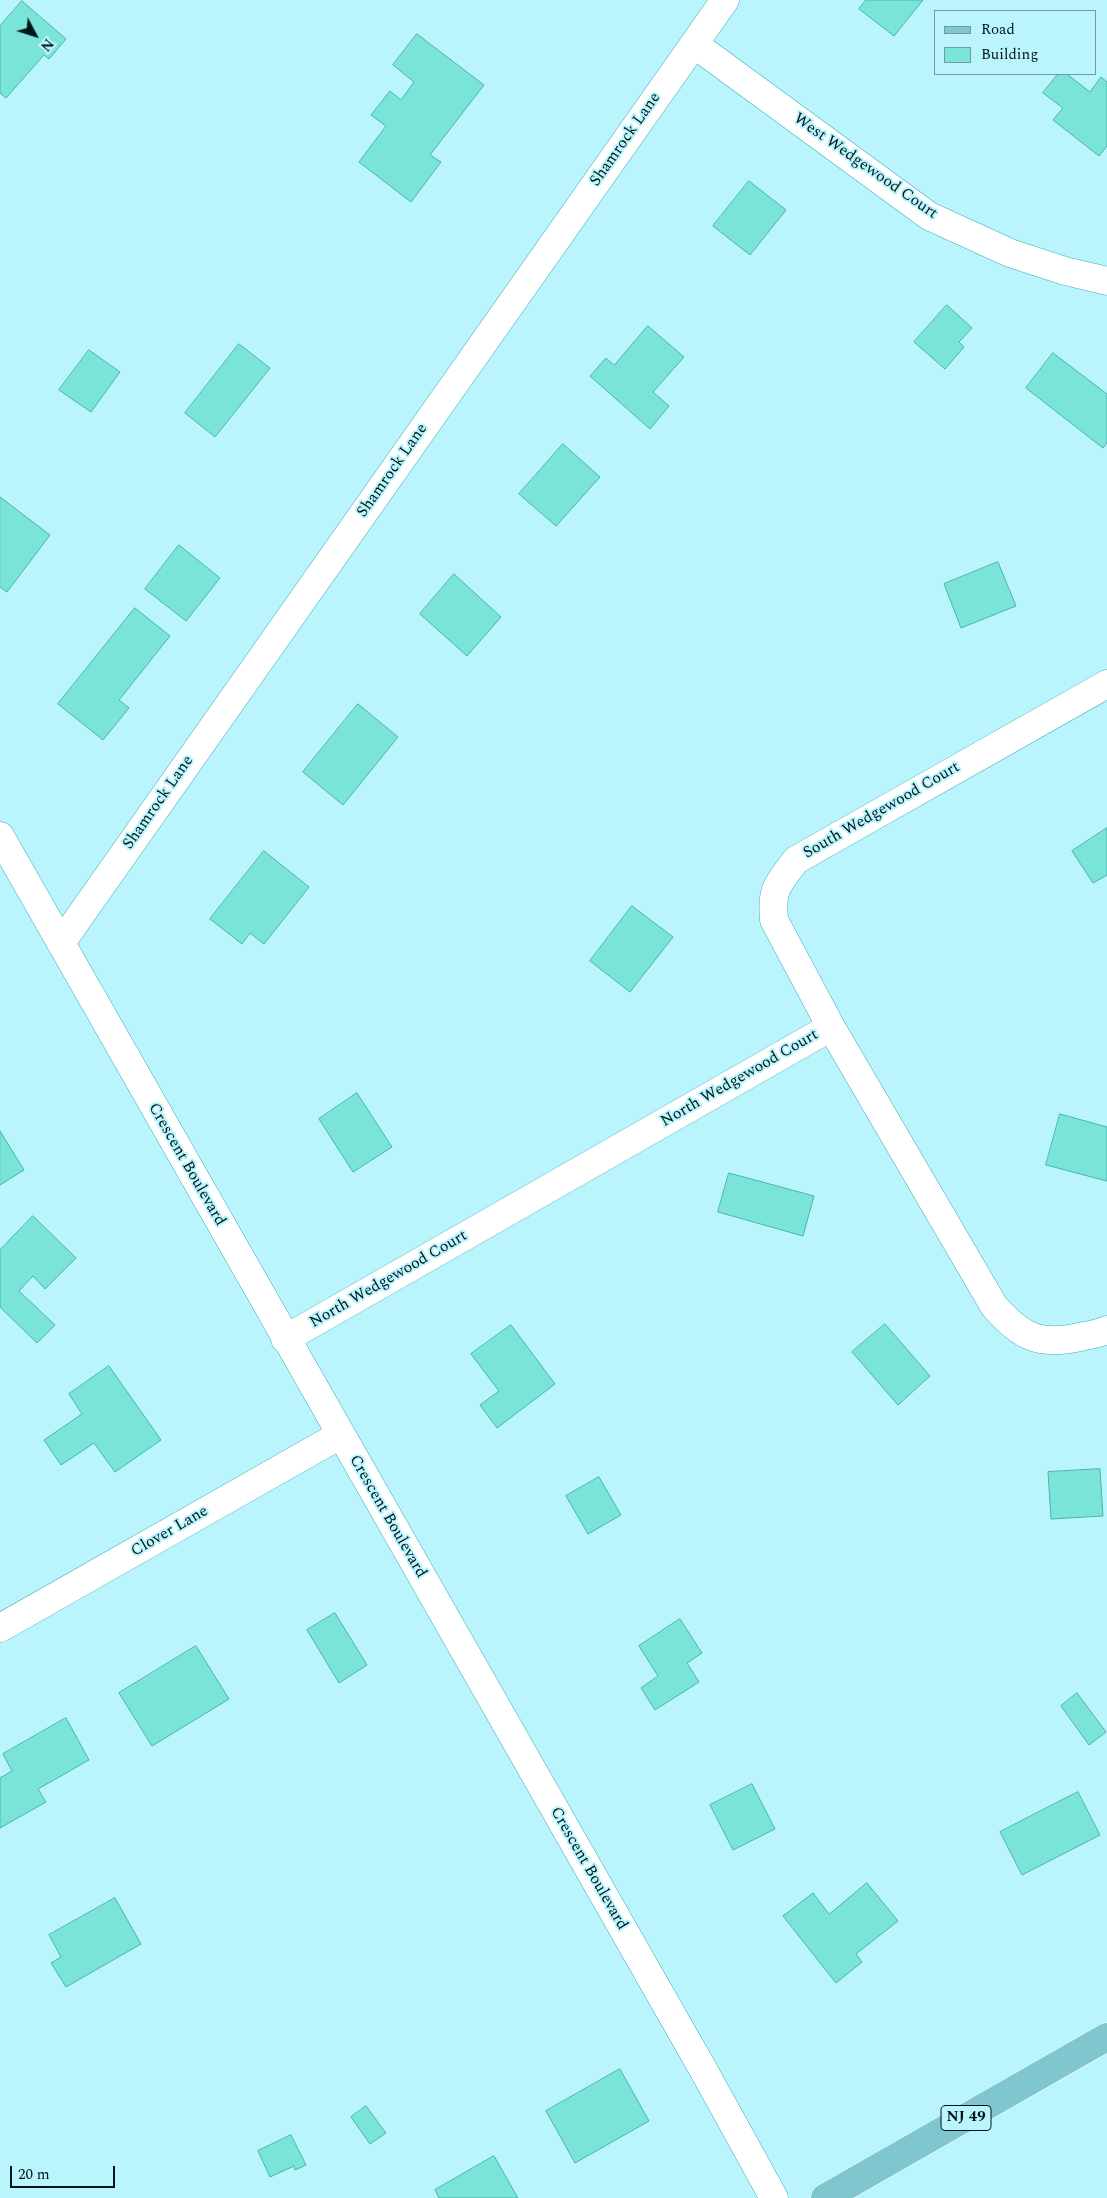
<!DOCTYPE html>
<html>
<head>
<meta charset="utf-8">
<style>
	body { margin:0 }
	#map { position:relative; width:1107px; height:2198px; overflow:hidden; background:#baf5fd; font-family:Spectral,serif }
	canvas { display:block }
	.legend { position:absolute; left:934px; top:10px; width:162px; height:65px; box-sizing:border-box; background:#baf5fd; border:1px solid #709ba1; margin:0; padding:6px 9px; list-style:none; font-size:15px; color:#001518 }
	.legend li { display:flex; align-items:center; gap:10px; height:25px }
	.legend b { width:25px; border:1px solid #709ba1 }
	.north { position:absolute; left:10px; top:10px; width:50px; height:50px; -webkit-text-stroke:4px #baf5fd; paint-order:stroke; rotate:130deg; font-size:14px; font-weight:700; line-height:20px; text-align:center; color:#001518 }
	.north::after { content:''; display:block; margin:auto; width:18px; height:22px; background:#001518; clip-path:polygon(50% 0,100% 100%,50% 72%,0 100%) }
	.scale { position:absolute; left:10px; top:2166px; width:105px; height:22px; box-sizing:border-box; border:2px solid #001518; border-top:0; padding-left:6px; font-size:15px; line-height:18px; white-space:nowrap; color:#001518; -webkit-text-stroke:4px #baf5fd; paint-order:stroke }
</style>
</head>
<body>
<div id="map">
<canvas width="1107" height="2198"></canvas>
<ul class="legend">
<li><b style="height:6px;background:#7fc6ce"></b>Road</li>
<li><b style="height:14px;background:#7be4d8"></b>Building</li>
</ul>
<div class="north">N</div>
<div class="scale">20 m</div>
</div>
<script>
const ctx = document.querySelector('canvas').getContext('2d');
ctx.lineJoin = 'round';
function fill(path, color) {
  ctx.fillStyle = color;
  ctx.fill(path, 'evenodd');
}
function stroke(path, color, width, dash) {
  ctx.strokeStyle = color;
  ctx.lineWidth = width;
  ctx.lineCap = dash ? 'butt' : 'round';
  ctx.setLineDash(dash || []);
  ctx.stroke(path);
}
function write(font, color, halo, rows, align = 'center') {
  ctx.font = font + ' Spectral,serif';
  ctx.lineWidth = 4;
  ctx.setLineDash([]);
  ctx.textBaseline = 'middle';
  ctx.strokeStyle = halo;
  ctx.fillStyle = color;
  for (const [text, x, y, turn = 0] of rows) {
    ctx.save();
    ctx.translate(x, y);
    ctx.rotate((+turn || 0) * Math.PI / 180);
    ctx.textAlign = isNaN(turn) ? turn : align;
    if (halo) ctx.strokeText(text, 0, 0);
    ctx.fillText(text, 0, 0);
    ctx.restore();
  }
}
const building = new Path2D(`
	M866,0H923L894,36L859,9Z
	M22,1L66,39L49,59L44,55L6,98L0,93V26Z
	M417,34L484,85L430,155L441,162L411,202L359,162L386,126L371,115L390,91L401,100L414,82L393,65Z
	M1058,74H1067L1090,92L1101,77L1107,82V146L1099,156L1053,120L1063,108L1043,93Z
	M749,181L786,210L750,255L713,226Z
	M947,305L972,328L959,342L964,347L945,369L914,342Z
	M648,326L684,357L653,392L669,406L650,429L590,376L606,358L614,365Z
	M239,344L270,368L215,437L185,413Z
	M89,350L120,372L91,412L59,390Z
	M1053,353L1107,394V443L1103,448L1026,388Z
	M563,444L600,477L556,526L519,494Z
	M0,497L50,535L7,592L0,587Z
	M179,545L220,578L186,621L145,589Z
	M998,562L1016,606L961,628L944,584Z
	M454,574L501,617L467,656L420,614Z
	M135,608L170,636L119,700L129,708L103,740L58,704Z
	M358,704L398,737L343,805L303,772Z
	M1107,828V875L1093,883L1072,851Z
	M264,851L309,887L264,944L250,933L242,944L210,919Z
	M632,906L673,937L630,992L590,961Z
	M357,1093L392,1147L353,1172L319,1119Z
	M1060,1114L1107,1127V1181L1046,1165Z
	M0,1131L24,1170L0,1185Z
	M729,1173L814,1196L803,1236L718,1212Z
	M33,1216L76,1258L45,1289L33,1276L19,1291L55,1325L37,1343L0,1307V1250Z
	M885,1324L930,1376L898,1405L852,1352Z
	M511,1325L555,1384L497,1428L480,1405L499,1391L471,1354Z
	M109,1366L161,1440L115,1472L94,1443L61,1465L44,1440L82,1414L69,1394Z
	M1100,1469L1103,1516L1051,1519L1048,1472Z
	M599,1477L621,1515L588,1534L566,1496Z
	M335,1613L367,1665L339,1683L307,1630Z
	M680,1619L702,1653L687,1663L699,1682L655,1710L641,1688L658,1676L639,1646Z
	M196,1646L229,1699L152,1746L119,1693Z
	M1077,1693L1106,1732L1089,1745L1061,1706Z
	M66,1718L89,1760L38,1789L46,1802L0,1828V1778L12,1771L3,1754Z
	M752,1784L775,1829L733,1850L710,1805Z
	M1078,1792L1100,1835L1022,1875L1000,1832Z
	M867,1883L898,1921L856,1954L862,1962L836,1983L783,1916L813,1893L829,1914Z
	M115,1898L141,1944L66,1987L51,1963L61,1957L49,1935Z
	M620,2069L649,2121L575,2163L546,2111Z
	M366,2106L386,2133L370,2144L351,2117Z
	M291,2135L306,2165L295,2170L294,2166L270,2177L258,2151Z
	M494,2156L518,2198H439L435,2190Z`);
fill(building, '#7be4d8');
stroke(building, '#48b5aa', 1);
const minor = new Path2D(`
	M694,44L929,216L1010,253L1065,271L1107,281
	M1107,684L796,860C778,884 771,888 774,920L831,1027L994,1306C1021,1337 1039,1346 1080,1337C1089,1335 1099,1334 1107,1330
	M0,836L704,2071L774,2198
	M61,943L725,0
	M285,1339L831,1027
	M0,1628L340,1435`);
const major = new Path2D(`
	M825,2198L1107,2037`);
stroke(minor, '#3dadba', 29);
stroke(major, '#fff', 29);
stroke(minor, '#fff', 28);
stroke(major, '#7fc6ce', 28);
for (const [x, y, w] of [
	[966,2118,50]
]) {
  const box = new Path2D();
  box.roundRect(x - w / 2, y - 12.5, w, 25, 4);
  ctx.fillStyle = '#baf5fd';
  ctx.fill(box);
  stroke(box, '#001518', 1);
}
write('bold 15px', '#001518', null, [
	["NJ 49",966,2118]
]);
write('16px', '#001518', '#baf5fd', [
	["Shamrock Lane",626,140,-55],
	["West Wedgewood Court",865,167,35],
	["Shamrock Lane",393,471,-55],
	["Shamrock Lane",159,803,-55],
	["South Wedgewood Court",882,811,-30],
	["North Wedgewood Court",740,1079,-30],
	["Crescent Boulevard",186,1165,60],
	["North Wedgewood Court",389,1280,-30],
	["Crescent Boulevard",387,1517,60],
	["Clover Lane",170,1532,-30],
	["Crescent Boulevard",588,1869,60]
]);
</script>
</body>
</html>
